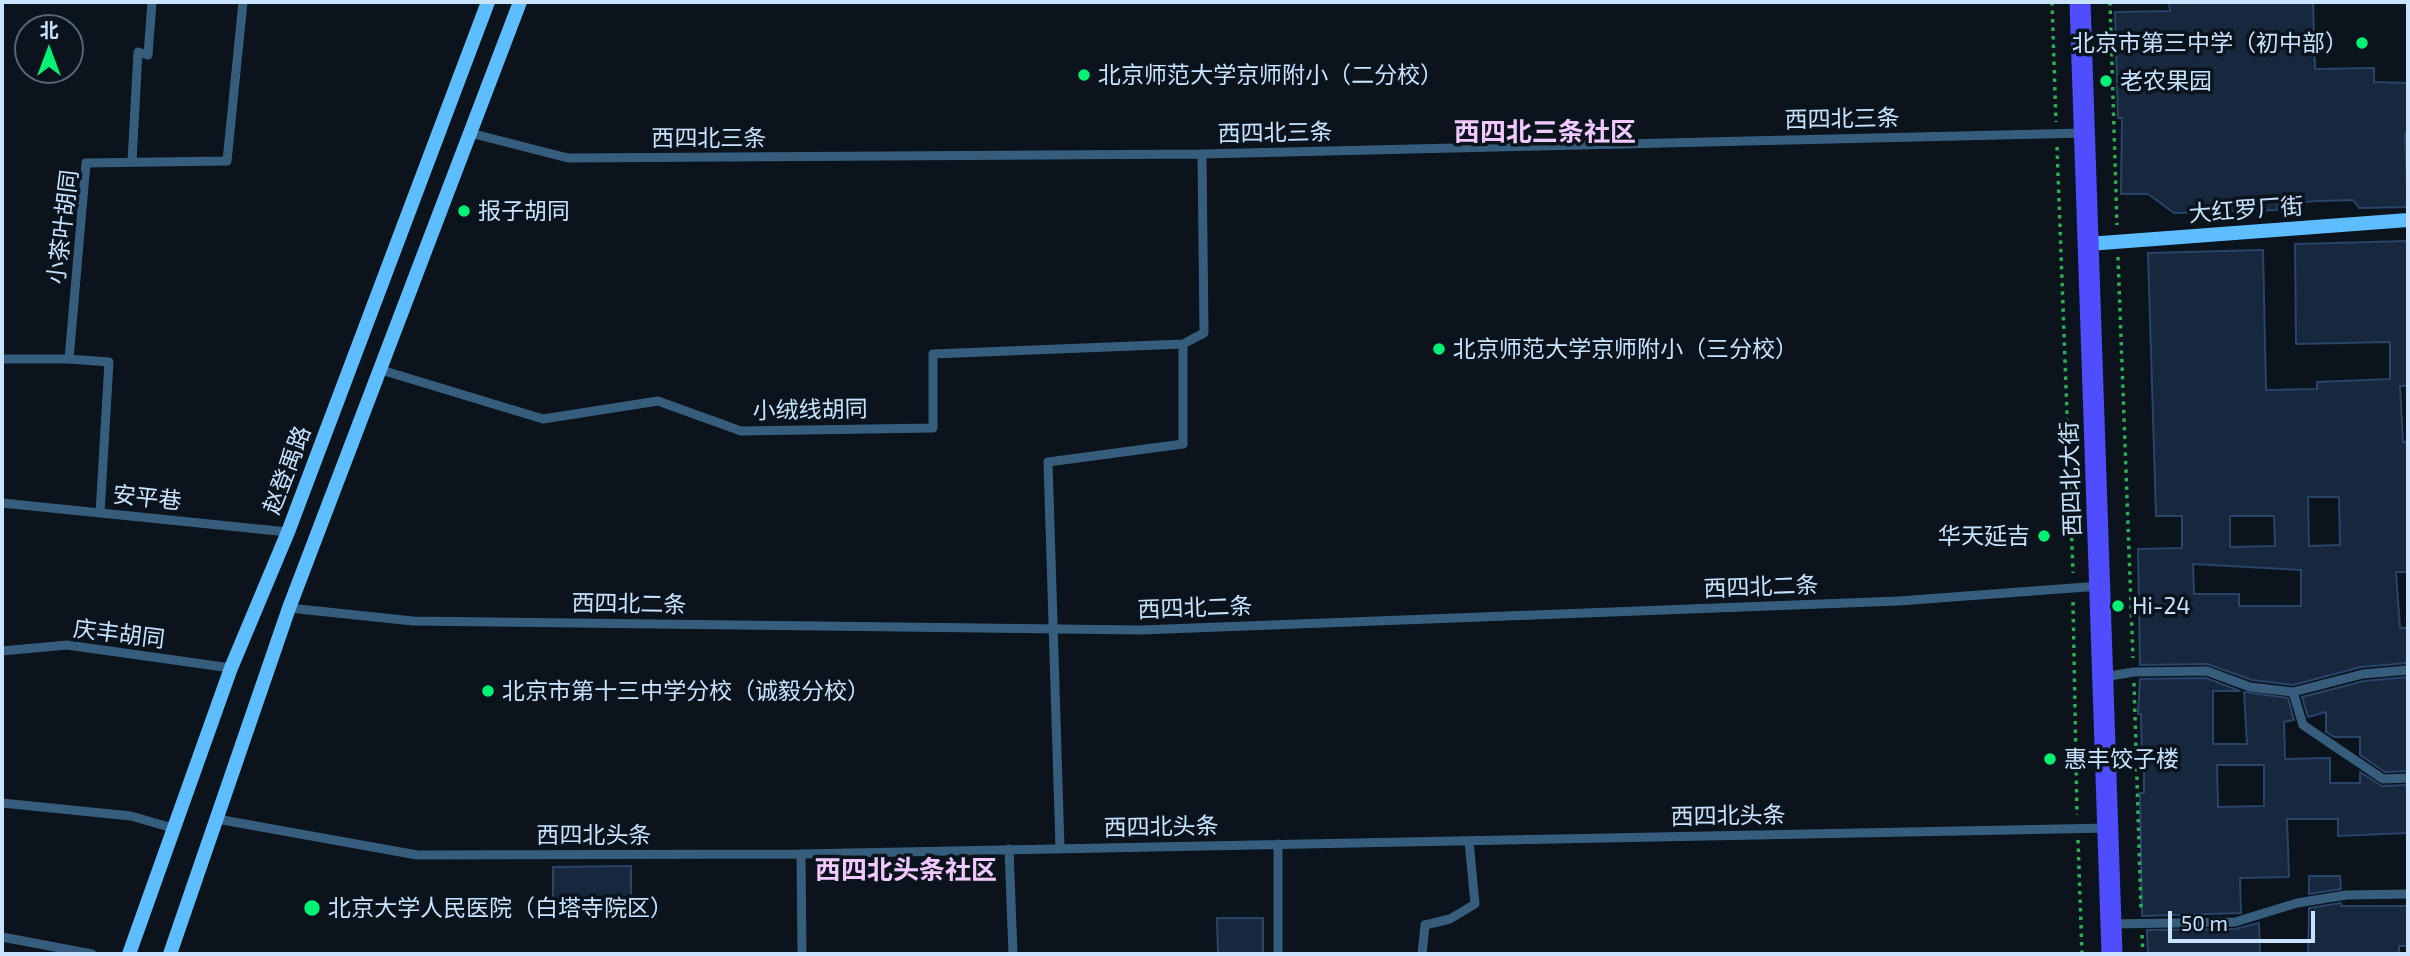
<!DOCTYPE html>
<html>
<head>
<meta charset="utf-8">
<style>
	body { margin:0 }
	#map { position:relative; width:2410px; height:956px; overflow:hidden; background:#0b131c; font-family:"Exo 2","Noto Sans SC",sans-serif }
	canvas { display:block }
	.frame { position:absolute; inset:0; border:4px solid #c7e3ff; pointer-events:none }
	.north { position:absolute; left:14px; top:14px; width:70px; height:70px; box-sizing:border-box; background:#0b131c; border:2px solid #566677; border-radius:50%; rotate:0deg; font-size:19px; font-weight:700; line-height:28px; text-align:center; color:#c7e3ff }
	.north::after { content:''; display:block; margin:auto; width:24px; height:32px; background:#00f275; clip-path:polygon(50% 0,100% 100%,50% 72%,0 100%) }
	.scale { position:absolute; left:2168px; top:911px; width:147px; height:32px; box-sizing:border-box; border:4px solid #c7e3ff; border-top:0; padding-left:9px; font-size:21px; line-height:24px; white-space:nowrap; color:#c7e3ff; -webkit-text-stroke:5px #0b131c; paint-order:stroke }
</style>
</head>
<body>
<div id="map">
<canvas width="2410" height="956"></canvas>
<div class="frame"></div>
<div class="north">北</div>
<div class="scale">50 m</div>
</div>
<script>
const ctx = document.querySelector('canvas').getContext('2d');
ctx.lineJoin = 'round';
function fill(path, color) {
  ctx.fillStyle = color;
  ctx.fill(path, 'evenodd');
}
function stroke(path, color, width, dash) {
  ctx.strokeStyle = color;
  ctx.lineWidth = width;
  ctx.lineCap = dash ? 'butt' : 'round';
  ctx.setLineDash(dash || []);
  ctx.stroke(path);
}
function write(font, color, halo, rows, align = 'center') {
  ctx.font = font + ' "Exo 2","Noto Sans SC",sans-serif';
  ctx.lineWidth = 7;
  ctx.setLineDash([]);
  ctx.textBaseline = 'middle';
  ctx.strokeStyle = halo;
  ctx.fillStyle = color;
  for (const [text, x, y, turn = 0] of rows) {
    ctx.save();
    ctx.translate(x, y);
    ctx.rotate((+turn || 0) * Math.PI / 180);
    ctx.textAlign = isNaN(turn) ? turn : align;
    if (halo) ctx.strokeText(text, 0, 0);
    ctx.fillText(text, 0, 0);
    ctx.restore();
  }
}
const building = new Path2D(`
	M2169,2H2313L2315,69L2374,68V82L2408,83V132L2405,133L2408,207L2359,208L2353,200L2316,201L2277,205V210L2174,213L2148,194H2121L2122,118H2118L2115,12L2170,11Z
	M2408,241V386H2400L2403,442H2408V572H2396L2400,628H2407L2408,663L2361,667L2293,685L2252,680L2207,664L2140,665L2138,549L2182,548V516H2156L2148,253L2263,250L2266,390L2317,389V382L2390,379V342L2296,344L2295,244ZM2308,497H2339L2340,545L2309,546ZM2230,516H2274L2275,546L2230,547ZM2193,564L2301,570V606H2239V594H2194Z
	M2408,677V771L2385,772L2360,755V737H2334L2326,732V712L2308,717L2302,697L2364,681Z
	M2206,678L2240,691H2213V744H2247L2244,692L2288,698L2294,720L2284,722L2285,759L2330,758V783H2360V772L2382,786L2408,785V833L2338,836V819H2287L2289,877L2240,878L2241,913L2142,916L2140,793H2144V762H2142L2141,714H2138L2140,679ZM2217,765H2264V806L2218,807Z
	M631,866V911L553,912V867Z
	M2309,876H2340L2341,889L2309,894Z
	M2341,903V906H2408V946H2399V954H2308L2309,908Z
	M1217,918H1263V954H1218Z
	M2259,923L2260,954H2148L2147,930L2235,929Z`);
fill(building, '#17273d');
stroke(building, '#294469', 2);
stroke(new Path2D(`
	M2052,2L2056,122
	M2110,2L2117,225
	M2057,147L2073,573
	M2118,257L2133,658
	M2073,602L2077,815
	M2134,683L2141,910
	M2078,840L2082,954
	M2142,935L2143,954`), '#2cae56', 3.5, [3.5, 5]);
stroke(new Path2D(`
	M470,133L568,158L1202,154L2084,133
	M132,161L138,52L148,55L152,2
	M2,359H69
	M378,369L543,419L658,401L741,431L933,428V354L1183,344
	M2,503L288,532
	M100,513L109,362L69,359L86,163L227,161L243,2
	M289,608L413,621L1141,630L1899,601L2100,586
	M2,651L67,645L231,668
	M2103,677L2134,672L2207,671L2250,687L2293,692L2303,725L2383,779L2408,778
	M2293,692L2363,674L2408,670
	M2,803L131,816L176,829
	M217,819L417,855L801,854L2109,828
	M1278,844V954
	M1060,848L1048,462L1183,444V344L1204,333L1202,154
	M1009,849L1013,954
	M801,854L802,954
	M2111,924L2235,922L2297,903L2346,895L2408,894
	M2,937L92,954
	M1422,954L1425,925L1450,919L1475,904L1469,841`), '#365e7c', 9);
stroke(new Path2D(`
	M2088,244L2408,220
	M129,954L231,668L288,532L488,2
	M170,954L289,608L520,2`), '#5ebdff', 14);
stroke(new Path2D(`
	M2080,2L2112,954`), '#4f4eff', 21);
for (const [x, y, r, color] of [
	[2362,43,7,"#00f275"],
	[1084,75,7,"#00f275"],
	[2106,81,7,"#00f275"],
	[464,211,7,"#00f275"],
	[1439,349,7,"#00f275"],
	[2044,536,7,"#00f275"],
	[2118,606,7,"#00f275"],
	[488,691,7,"#00f275"],
	[2050,759,7,"#00f275"],
	[312,908,9,"#00f275"]
]) {
  const dot = new Path2D();
  dot.arc(x, y, r, 0, 2 * Math.PI);
  ctx.fillStyle = color;
  ctx.fill(dot);
  stroke(dot, '#0b131c', 2.5);
}
write('23px', '#c7e3ff', '#0b131c', [
	["北京市第三中学（初中部）",2348,43,"right"],
	["北京师范大学京师附小（二分校）",1098,75],
	["老农果园",2120,81],
	["报子胡同",478,211],
	["北京师范大学京师附小（三分校）",1453,349],
	["华天延吉",2030,536,"right"],
	["Hi-24",2132,606],
	["北京市第十三中学分校（诚毅分校）",502,691],
	["惠丰饺子楼",2064,759],
	["北京大学人民医院（白塔寺院区）",328,908]
], 'left');
write('23px', '#c7e3ff', '#0b131c', [
	["西四北三条",1842,119,-1],
	["西四北三条",1275,133,-1],
	["西四北三条",709,138],
	["大红罗厂街",2246,210,-4],
	["小茶叶胡同",63,227,-83],
	["小绒线胡同",810,410,-1],
	["赵登禹路",287,470,-69],
	["西四北大街",2071,479,-92],
	["安平巷",147,498,6],
	["西四北二条",1761,587,-2],
	["西四北二条",629,604,1],
	["西四北二条",1195,608,-2],
	["庆丰胡同",119,634,7],
	["西四北头条",1728,816,-1],
	["西四北头条",1161,827,-1],
	["西四北头条",594,835]
]);
write('bold 26px', '#f1c9ff', '#0b131c', [
	["西四北三条社区",1545,132],
	["西四北头条社区",906,870]
]);
</script>
</body>
</html>
